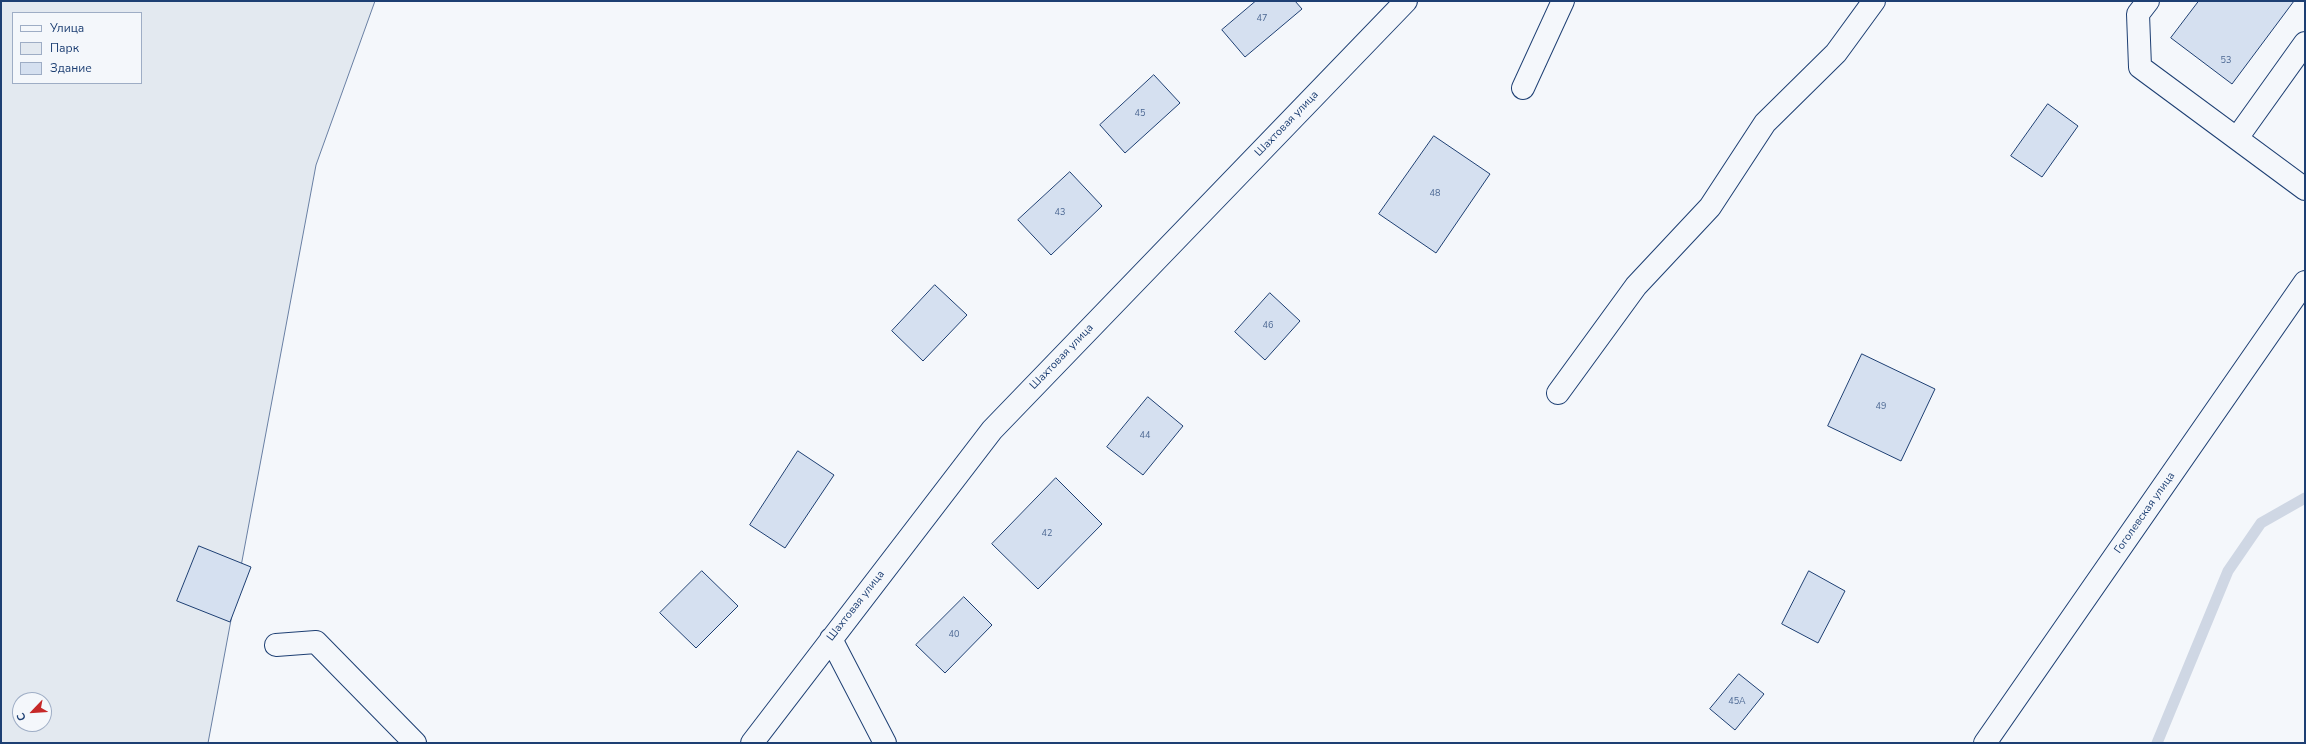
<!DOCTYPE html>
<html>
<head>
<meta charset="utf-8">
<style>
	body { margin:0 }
	#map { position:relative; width:2306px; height:744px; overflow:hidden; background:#f4f7fb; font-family:"Nunito Sans",sans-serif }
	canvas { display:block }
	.frame { position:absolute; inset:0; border:2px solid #1d3f73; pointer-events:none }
	.legend { position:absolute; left:12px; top:12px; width:130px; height:72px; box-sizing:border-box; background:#f4f7fb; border:1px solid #9eadc5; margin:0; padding:5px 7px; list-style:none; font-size:12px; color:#1d3f73 }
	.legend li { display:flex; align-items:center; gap:8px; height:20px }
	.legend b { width:20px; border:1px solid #9eadc5 }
	.north { position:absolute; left:12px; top:692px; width:40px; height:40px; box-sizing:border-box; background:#f4f7fb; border:1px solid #9eadc5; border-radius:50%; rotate:245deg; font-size:11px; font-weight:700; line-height:16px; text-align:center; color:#1d3f73 }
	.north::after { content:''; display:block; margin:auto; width:14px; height:18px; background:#c62828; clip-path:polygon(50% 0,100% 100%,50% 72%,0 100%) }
</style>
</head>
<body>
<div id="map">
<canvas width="2306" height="744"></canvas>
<div class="frame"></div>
<ul class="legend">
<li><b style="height:5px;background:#f4f7fb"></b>Улица</li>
<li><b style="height:11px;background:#e3e9f0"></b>Парк</li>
<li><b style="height:11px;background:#d5e0f0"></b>Здание</li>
</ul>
<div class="north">С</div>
</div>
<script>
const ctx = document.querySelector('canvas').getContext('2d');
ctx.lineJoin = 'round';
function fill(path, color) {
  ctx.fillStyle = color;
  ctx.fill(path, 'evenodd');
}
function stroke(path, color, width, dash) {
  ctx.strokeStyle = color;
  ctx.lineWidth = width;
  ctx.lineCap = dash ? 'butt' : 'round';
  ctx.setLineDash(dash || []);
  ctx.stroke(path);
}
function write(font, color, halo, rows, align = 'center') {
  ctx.font = font + ' "Nunito Sans",sans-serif';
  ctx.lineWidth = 3;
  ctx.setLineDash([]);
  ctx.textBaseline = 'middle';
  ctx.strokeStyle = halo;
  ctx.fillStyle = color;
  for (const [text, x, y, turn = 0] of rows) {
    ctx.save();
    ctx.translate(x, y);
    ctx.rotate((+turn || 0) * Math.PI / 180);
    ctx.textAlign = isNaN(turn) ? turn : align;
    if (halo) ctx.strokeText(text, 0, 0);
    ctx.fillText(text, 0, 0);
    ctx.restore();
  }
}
const green = new Path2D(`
	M1,1H375L316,165L208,743H1ZM13,13H141V83H13ZM20,700H44V724H20Z`);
fill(green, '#e3e9f0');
stroke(green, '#687fa3', 1);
stroke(new Path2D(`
	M2157,743L2228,571L2261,523L2305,498`), '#cfd7e4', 11);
const building = new Path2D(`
	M1256,1H1295L1302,9L1245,57L1222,30Z
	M2199,1H2294L2232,84L2171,38Z
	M1154,75L1180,103L1125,153L1100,125Z
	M2048,104L2078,126L2042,177L2011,156Z
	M1434,136L1490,174L1436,253L1379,214Z
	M1070,172L1102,206L1051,255L1018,220Z
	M935,285L967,315L923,361L892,331Z
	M1270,293L1300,321L1265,360L1235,332Z
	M1862,354L1935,389L1901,461L1828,426Z
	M1148,397L1183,426L1143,475L1107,447Z
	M798,451L834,475L785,548L750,525Z
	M1056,478L1102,524L1038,589L992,544Z
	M199,546L251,567L230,622L177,601Z
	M702,571L738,606L696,648L660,613Z
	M1809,571L1845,591L1818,643L1782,624Z
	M964,597L992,625L945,673L916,645Z
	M1739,674L1764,694L1735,730L1710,709Z`);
fill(building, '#d5e0f0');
stroke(building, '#1d3f73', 1);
const minor = new Path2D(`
	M2148,1L2138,14L2140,67L2305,189
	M1523,88L1563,1
	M2237,138L2305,43
	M1558,393L1636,286L1710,207L1765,123L1836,53L1874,1
	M831,639L885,743
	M276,645L316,642L415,743
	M752,743L992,430L1406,1`);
const major = new Path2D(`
	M1985,743L2305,282`);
stroke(minor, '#1d3f73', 24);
stroke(major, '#1d3f73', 24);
stroke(minor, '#f4f7fb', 22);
stroke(major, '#f4f7fb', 22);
write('9px', '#4b6792', null, [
	["47",1262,19],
	["53",2226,61],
	["45",1140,114],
	["48",1435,194],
	["43",1060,213],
	["46",1268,326],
	["49",1881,407],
	["44",1145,436],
	["42",1047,534],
	["40",954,635],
	["45А",1737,702]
]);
write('11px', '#1d3f73', '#f4f7fb', [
	["Шахтовая улица",1287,124,-46],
	["Шахтовая улица",1062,357,-46],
	["Гоголевская улица",2145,513,-55],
	["Шахтовая улица",856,606,-52]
]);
</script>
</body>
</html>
